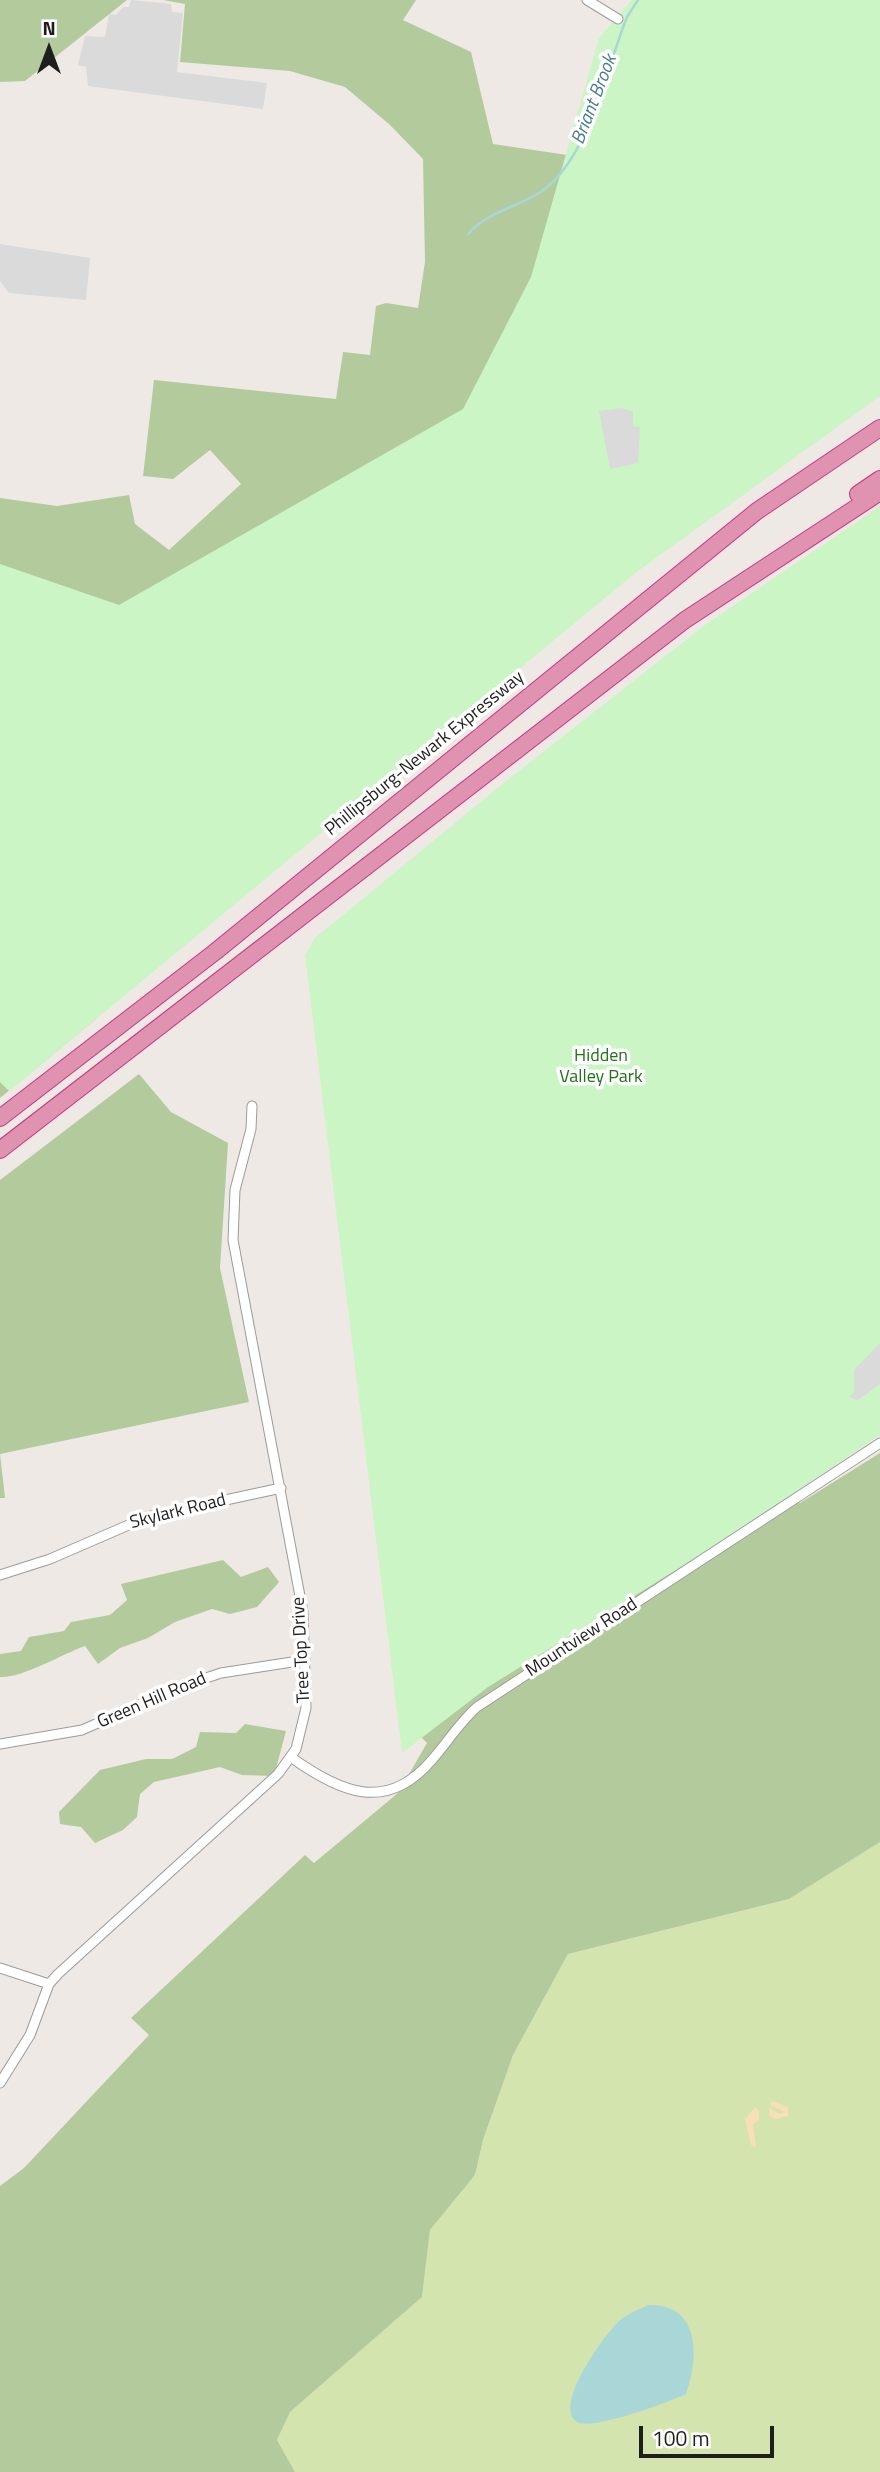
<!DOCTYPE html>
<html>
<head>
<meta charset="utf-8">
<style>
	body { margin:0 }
	#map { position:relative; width:880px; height:2472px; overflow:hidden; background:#eee9e5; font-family:"Titillium Web",sans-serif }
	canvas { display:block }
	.north { position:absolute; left:14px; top:14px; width:70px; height:70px; -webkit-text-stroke:5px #fff; paint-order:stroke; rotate:0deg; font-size:19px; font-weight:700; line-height:28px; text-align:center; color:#1e1e1e }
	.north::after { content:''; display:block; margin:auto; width:24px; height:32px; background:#1e1e1e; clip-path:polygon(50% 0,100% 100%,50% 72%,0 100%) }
	.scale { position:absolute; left:639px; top:2426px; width:135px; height:32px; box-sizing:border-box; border:4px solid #1e1e1e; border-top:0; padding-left:9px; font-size:21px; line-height:24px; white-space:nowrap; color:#1e1e1e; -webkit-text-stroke:5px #fff; paint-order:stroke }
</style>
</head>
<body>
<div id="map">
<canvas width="880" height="2472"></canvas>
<div class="north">N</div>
<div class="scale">100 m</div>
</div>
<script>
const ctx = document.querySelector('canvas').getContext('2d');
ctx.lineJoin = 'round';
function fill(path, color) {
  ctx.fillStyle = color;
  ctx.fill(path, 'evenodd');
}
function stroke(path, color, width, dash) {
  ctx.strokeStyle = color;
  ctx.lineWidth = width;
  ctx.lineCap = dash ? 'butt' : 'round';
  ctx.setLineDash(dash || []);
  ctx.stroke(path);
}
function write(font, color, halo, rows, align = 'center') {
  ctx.font = font + ' "Titillium Web",sans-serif';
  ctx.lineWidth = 7;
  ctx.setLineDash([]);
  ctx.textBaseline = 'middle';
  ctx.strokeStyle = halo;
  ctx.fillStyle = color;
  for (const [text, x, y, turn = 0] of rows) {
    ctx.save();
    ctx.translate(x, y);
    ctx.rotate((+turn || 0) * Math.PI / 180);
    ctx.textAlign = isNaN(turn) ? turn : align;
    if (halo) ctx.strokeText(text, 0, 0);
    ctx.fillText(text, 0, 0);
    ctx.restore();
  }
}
fill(new Path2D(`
	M880,1842V2472H295L277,2440L290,2412L422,2297L430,2230L475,2175L483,2140L513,2055L568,1954L789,1899Z`), '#d3e4af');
fill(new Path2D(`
	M0,0H127L25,81L0,82Z
	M163,0H416L403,20L471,52L493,144L608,161L880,0L549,622L90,1013L96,1019L0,1098V498L57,506L129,495L135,524L169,550L241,484L210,450L173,479L143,476L154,380L336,399L343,352L370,355L376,306L386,303L418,308L425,262L423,159L390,125L345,87L290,71L180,62L185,4Z
	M880,506L764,1483L800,1503L880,1453V1842L789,1899L568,1954L513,2055L483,2140L475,2175L430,2230L422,2297L290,2412L277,2440L295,2472H0V2186L24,2168L149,2035L131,2018L305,1855L314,1863L398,1793L427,1743L407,1723L314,939Z
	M139,1074L171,1112L228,1143L220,1268L249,1402L0,1454L5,1498H0V1180Z
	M223,1560L241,1577L268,1567L279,1582L257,1607L230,1614L212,1609L175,1622L148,1638L120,1648L98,1664L85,1646C60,1655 23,1678 0,1677V1654L21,1651L29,1637L64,1631L71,1622L110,1615L127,1600L121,1584Z
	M245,1724L286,1731L274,1776L242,1775L220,1767L154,1782L140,1794L137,1817L123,1830L95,1843L81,1827L60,1824L59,1812L100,1770L146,1759H172L196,1747L200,1732L236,1733Z`), '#b3ca9d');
fill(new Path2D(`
	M772,2101L788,2107V2116L776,2119L769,2116V2108L779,2114L785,2112L770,2105Z
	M755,2107L759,2111V2120L753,2125L756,2147L751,2145L745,2119Z`), '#f9dfb8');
fill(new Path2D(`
	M632,0H880V396L634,574L9,1091L0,1082V564L119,605L463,409L531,277L599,38Z
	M880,506V1435L721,1542L488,1687L402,1753L305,955L314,939L506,781L705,625Z`), '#cbf5c5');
fill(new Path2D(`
	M131,0L171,4L172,12L183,13L177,72L267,83L263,109L88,86L86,67L78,65L85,36L105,37L109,14L116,15L123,7H129Z
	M0,244L90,258L86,300L9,293L0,281Z
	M622,408L633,412V426L640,427L638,463L610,469L599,411Z
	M880,1343V1384L858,1400L849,1397L854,1392V1370Z`), '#dadada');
fill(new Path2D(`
	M649,2305C701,2304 699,2359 686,2394C669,2402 591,2431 577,2422C552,2406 605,2334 620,2320C628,2314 639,2309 649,2305Z`), '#a9d7d8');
stroke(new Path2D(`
	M468,234C487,212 518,207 542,191C589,158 606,69 627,17L638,0`), '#a9d7d8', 2.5);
const minor = new Path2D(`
	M587,0L618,19
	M0,1575L50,1559L147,1517L281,1488
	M0,1744L82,1730L182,1686L221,1673L305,1660
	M292,1758C340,1792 386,1813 431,1761C447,1743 459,1723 477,1707L880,1443
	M0,1968L49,1984
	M0,2083L30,2035L49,1984L58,1974L278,1774L296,1749L306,1708L303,1612L233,1240L235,1190L251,1129L252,1106`);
const motorway = new Path2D(`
	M858,494L880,479
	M0,1118L215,952L757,511L880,428
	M0,1150L685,620L880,492`);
stroke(minor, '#9b9b9b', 11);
stroke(motorway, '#cb3385', 18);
stroke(minor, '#fff', 9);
stroke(motorway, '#df93b0', 16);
write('18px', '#1e1e1e', '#fff', [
	["Phillipsburg-Newark Expressway",425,754,-39],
	["Skylark Road",178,1512,-14],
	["Mountview Road",582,1638,-33],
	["Tree Top Drive",302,1650,-93],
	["Green Hill Road",152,1701,-23]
]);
write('18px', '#1f7315', '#fff', [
	["Hidden",601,1057],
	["Valley Park",601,1078]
]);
write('italic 19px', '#487a8f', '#fff', [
	["Briant Brook",595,100,-69]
]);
</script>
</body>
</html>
